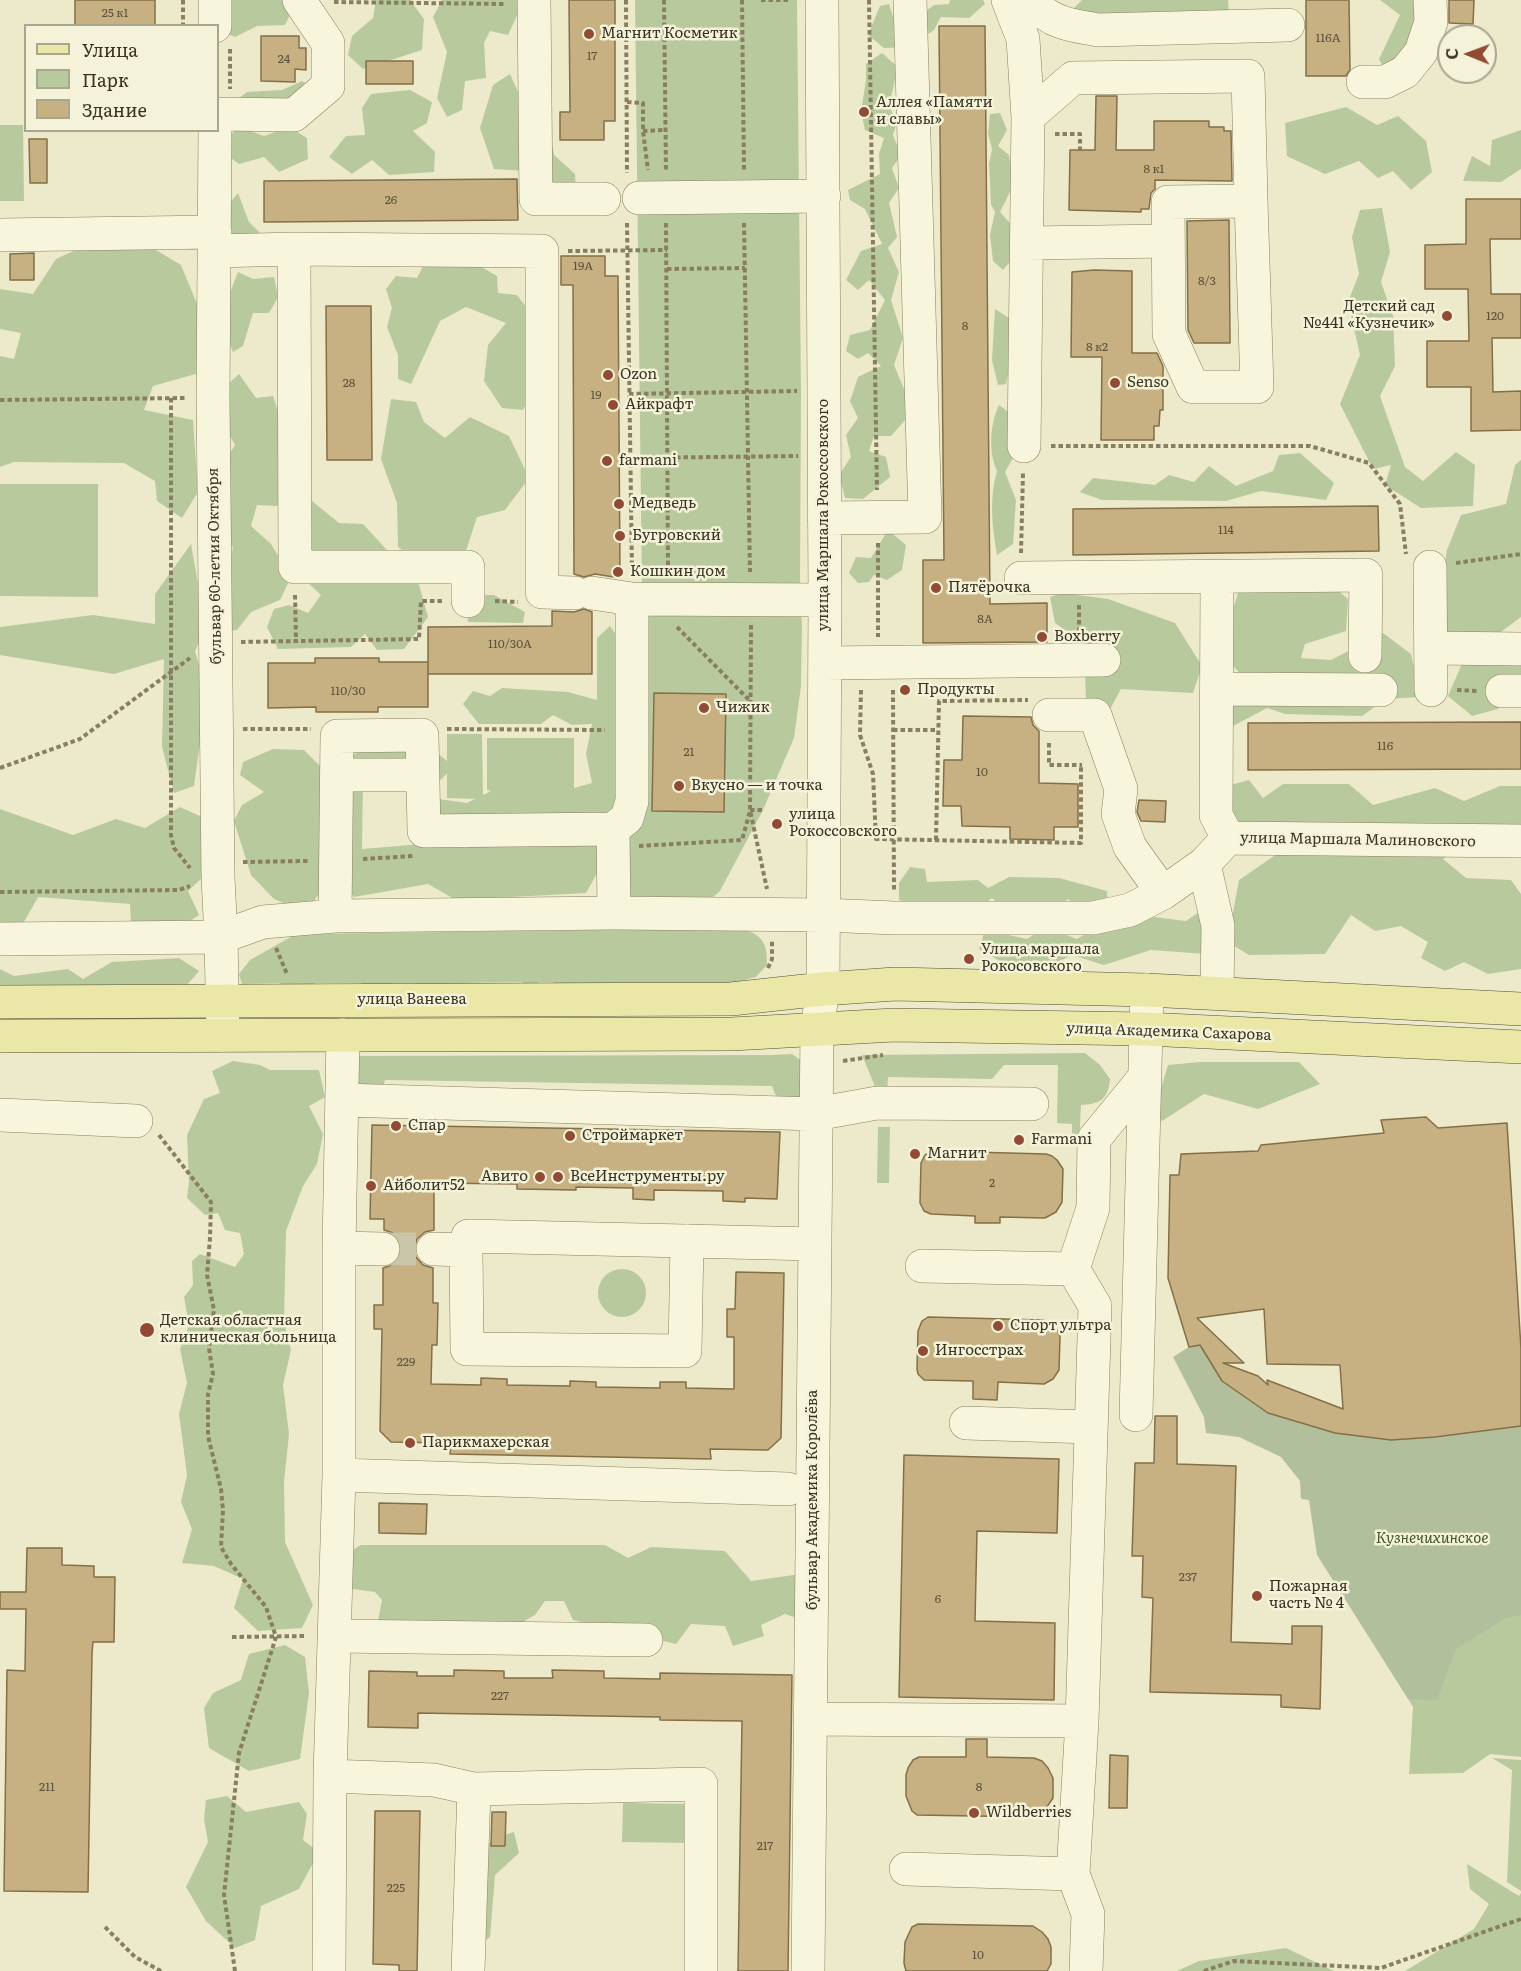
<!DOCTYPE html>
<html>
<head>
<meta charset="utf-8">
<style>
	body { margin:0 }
	#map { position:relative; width:1521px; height:1971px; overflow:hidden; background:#eceaca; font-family:Literata,serif }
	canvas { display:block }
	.legend { position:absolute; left:24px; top:24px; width:195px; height:108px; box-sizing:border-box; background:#f4f3d9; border:2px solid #a9a690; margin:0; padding:8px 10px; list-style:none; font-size:18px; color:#393322 }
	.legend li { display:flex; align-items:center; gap:12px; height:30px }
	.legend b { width:30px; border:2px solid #a9a690 }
	.north { position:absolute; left:1437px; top:24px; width:60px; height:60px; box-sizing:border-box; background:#f4f3d9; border:2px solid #a9a690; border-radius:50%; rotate:271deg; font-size:16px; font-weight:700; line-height:24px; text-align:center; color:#393322 }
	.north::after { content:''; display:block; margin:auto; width:21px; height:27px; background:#914b34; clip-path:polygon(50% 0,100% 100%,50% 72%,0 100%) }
</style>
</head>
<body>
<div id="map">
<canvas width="1521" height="1971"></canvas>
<ul class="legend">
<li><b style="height:8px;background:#ebe7a6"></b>Улица</li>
<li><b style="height:16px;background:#b9c99e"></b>Парк</li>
<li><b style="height:16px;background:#c7b183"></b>Здание</li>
</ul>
<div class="north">С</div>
</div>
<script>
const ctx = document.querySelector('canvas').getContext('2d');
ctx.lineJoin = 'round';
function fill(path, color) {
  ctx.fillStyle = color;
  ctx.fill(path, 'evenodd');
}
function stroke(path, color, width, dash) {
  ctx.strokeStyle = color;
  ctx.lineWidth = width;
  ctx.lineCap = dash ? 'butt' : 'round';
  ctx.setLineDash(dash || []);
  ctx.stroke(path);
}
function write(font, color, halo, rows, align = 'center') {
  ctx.font = font + ' Literata,serif';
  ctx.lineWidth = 5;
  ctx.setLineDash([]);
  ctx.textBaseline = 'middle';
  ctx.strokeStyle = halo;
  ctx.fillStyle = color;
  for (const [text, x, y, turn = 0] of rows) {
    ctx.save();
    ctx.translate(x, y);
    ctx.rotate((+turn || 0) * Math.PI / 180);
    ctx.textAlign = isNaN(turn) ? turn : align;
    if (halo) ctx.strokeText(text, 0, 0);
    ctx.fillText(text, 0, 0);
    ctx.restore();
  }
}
fill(new Path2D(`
	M224,0H292L295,4L285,25L257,26L235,37L218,30Z
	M376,0H410L424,19L422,50L363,69L348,55L352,36L373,18Z
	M442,0H517L520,9L508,35L490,31L484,43L486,78L465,81L462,110L447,117L437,98L447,52L433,17Z
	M635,0H797L801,391L800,579L802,629L801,686L794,738L763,810L720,891L705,904L632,905L620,888L642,592Z
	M950,0H983L985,4L969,18L941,17L934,30L909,47L884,48L868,35L880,6L889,4L895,23L922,14L934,5L949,4Z
	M1082,0H1228L1229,12L1185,34L1071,11Z
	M1380,0H1424L1440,39L1422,77L1394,87L1379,59L1400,15Z
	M882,53L898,67L889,106L897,122L893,135L901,155L892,168L899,188L889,203L897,237L888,248L899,272L891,300L903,338L894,365L907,396L906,419L891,436H874L869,451L886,457L890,477L863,499L845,498L839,475L851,457L846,435L858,418L850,401L858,377L881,366L868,353L858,359L846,351L850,335L870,330L885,300L869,280L858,290L846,280L861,251L882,244L865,209L850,200L848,190L880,174L879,154L884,138L865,130L861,111L866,80V64Z
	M510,74L524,105L545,109L554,155L575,174L576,190L552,192L526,171L494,169L480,128L493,85Z
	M302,81L315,90L311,114L234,102L247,92L282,90Z
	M410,90L432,102L427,123L413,131L435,152L434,172L389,175L372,160L352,174L329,157L346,136L365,135L362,108L371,94Z
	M1346,107L1377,125L1398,116L1426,141L1432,172L1411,190L1393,171L1378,178L1359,161L1325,174L1287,156L1285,123Z
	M1000,113L1007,130L998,146L1009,155L1013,186L1000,212L1016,230L1018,253L1003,270L993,261L990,235L995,212L991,204L989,164L992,149L988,134L990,114Z
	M0,125H23L24,201H0Z
	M240,127L264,136L289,127L307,138L308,159L279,172L264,157L239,164L225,154L226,138Z
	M1521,130V169L1501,182L1463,181L1472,156L1490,166L1492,140Z
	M238,193L249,222L266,239L233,243L218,217Z
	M1382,208L1390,252L1381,282L1393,316L1395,366L1380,396L1405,467L1423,481L1456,452L1475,465L1473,506L1421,508L1385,485L1391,465L1373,469L1340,404L1360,355L1348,302L1359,274L1352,237L1360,210Z
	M136,238L181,265L197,304L199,373L153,386L144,410L193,420L198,492L182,518L157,501L155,481L124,463L14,462L0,467V356L14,359L21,333L0,329V289L33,294L56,259L88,244Z
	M464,257L497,276L498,293L517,295L532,315L525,333L535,347L536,384L523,410L502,408L484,381L488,345L506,323L466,307L440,321L411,384L398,379V355L387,327L392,308L386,289L396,276L417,278L424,264Z
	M238,272L253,279L274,277L278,297L269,313H253L243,346L233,352C219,320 226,302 238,272Z
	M995,309L1009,318L1012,355L1006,384L998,385L992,360Z
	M239,374L256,398L273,396L301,480L277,506L257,505L251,526L271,544L291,577L280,600L251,612L237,630L220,632L233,547L218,532L217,474L235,445L226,429V386Z
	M391,399L416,402L424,422L445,438L470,417L509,436L529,478L505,510L477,517L466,551L419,563L398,547L397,503L381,459Z
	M999,405L1015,417L1017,451L1005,472L1016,500L1013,544L997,555C992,527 989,498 997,471C988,451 990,424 999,405Z
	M1300,453L1334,483L1326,500L1261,491L1226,501L1102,500L1080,492L1093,478L1155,485L1169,475L1194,482L1209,466L1236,486L1273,471L1279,455Z
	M1521,460V617L1493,638L1450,644L1437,615L1447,550L1461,515L1506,504L1515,465Z
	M0,484H98V597L0,596Z
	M312,501L339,523L363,524L419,585L428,617L404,649L377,650L365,634L351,647L278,649L267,627L274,609L289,605L308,613L321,595L305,580V512Z
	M888,530L906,545L902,570L887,580L874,575L869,582L858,583L849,573L856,557L871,558Z
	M191,544L206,628L195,651L207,693L194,786L174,793L162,747L164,659L114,674L0,655V627L93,615L155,624V594Z
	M1324,579L1348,599L1346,631L1305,644L1301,658L1331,660L1383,633L1411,654L1421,697L1386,699L1362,716L1285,714L1267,708L1233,726L1224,708L1244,678L1220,651L1239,590Z
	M1062,593L1108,599L1175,623L1202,666L1193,693L1121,689L1109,711L1086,699L1084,643L1055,623L1050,597Z
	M481,595H494L525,612L523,623L468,622L466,609Z
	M610,626L619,639L618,801L595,835L600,868L586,893L456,900L428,884L354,897L341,881V765L361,749L405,752L435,751L447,761V734H482L483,795L491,791L487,790V738H574V788L592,783L586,754L592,724L572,725L553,715L541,724H479L463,704L473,691L490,696L502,688L568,692L597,700V638ZM447,773V798L475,799L467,803L439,799L431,818L484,840L466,848L447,842L362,849L363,778L401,785L441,780Z
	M1521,641V677L1514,676L1498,709L1472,716L1448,696L1464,659Z
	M273,749L304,750L326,772L323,889L305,912L274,899L251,875L234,821L242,805L264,792L240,775L243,762Z
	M1249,780L1263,798L1283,784H1349L1373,805L1435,788L1464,801L1500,786H1521V846L1476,834L1443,859L1466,878L1511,880L1521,894V969L1488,974L1464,962L1445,971L1421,958L1428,942L1401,926L1375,931L1351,915L1325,954L1249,955L1226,941L1205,954L1151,950L1104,965L1072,955L1039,971L1010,967L979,949L985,930L1027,939L1046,927L1077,939L1097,927L1154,917L1186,921L1202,910L1232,918L1239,880L1277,854L1240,833L1221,807L1227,786Z
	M180,807L202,817V878L188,891L199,915L176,930L131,924L130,904L38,897L24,922H0V809L73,835L116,819L145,828Z
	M910,867L925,869L927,882L978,880L988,888L1009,877L1059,878L1107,891L1108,908L1081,911L1068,899L1054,910L1007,912L992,898L975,911L933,910L899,900V883Z
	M742,928C763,936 767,942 767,965L756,977L737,982L736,987L565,993L553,982H539L528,988L522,982L467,983L455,997L431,998L417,983H393L382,994H366L361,983H315L313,987H282L280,983L242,984L239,974L250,960L296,934Z
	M179,958L199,971L179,994L0,997V969L14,976L68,969L83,979L112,962Z
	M1085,1053L1100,1065L1110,1079C1108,1099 1101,1104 1081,1105L1079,1144H1072V1124L1057,1123L1058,1065H1004L992,1079L888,1077L887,1094H878L862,1055Z
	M792,1054L806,1064L811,1077L798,1101H781L775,1094L772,1086L385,1080L381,1092L346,1097L349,1056L773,1055Z
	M233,1061L260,1065L270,1070H319L325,1097L309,1106L323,1134L317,1164L303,1186L286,1231L284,1322L291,1350L283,1385L289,1434L284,1482L285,1542L313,1605L302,1628L258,1631L234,1608L243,1579L214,1566L182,1563L192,1529L181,1502L187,1475L179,1414L187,1383L180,1349L189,1325L184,1297L193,1285L192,1261L200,1254L235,1267L244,1254L240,1233L225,1230L218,1213L205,1215L187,1198L189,1182L187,1135L204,1099L220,1093L212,1071Z
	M1200,1062H1299L1320,1084L1258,1109L1204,1094L1162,1121L1154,1112L1168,1065Z
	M878,1127H890L889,1183H877Z
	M598 1293a24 24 0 1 1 48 0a24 24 0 1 1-48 0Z
	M1199,1364H1220L1349,1442L1390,1451L1413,1431L1495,1436L1521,1420V1757L1490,1754L1463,1773L1409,1774L1413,1707L1347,1594L1324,1481Z
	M361,1545H605L628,1558L651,1547L725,1551L751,1581L801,1574L797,1618L785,1614L761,1625L764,1636L733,1646L725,1626L691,1624L676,1644L573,1620L564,1601H545L535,1615L491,1640L378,1621L382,1600L375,1592L346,1588V1554Z
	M285,1645L305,1657L309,1693L300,1759L249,1771L209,1748L204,1708L213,1693L241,1680L249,1654Z
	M1492,1758L1521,1760V1891L1507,1882L1512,1770Z
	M227,1796L246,1812L299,1802L307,1814L303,1840L319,1852L299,1889L261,1906L255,1940L235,1948L206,1921L186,1887L208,1842L204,1819L206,1800Z
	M623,1803L693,1804L692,1843L622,1842Z
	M514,1832L519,1853L495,1875L490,1937L476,1948L477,1858L494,1838Z
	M1467,1864L1519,1896L1521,1893V1971H1405L1474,1929L1489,1904L1470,1889Z
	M1286,1948L1334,1971H1177L1199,1961Z`), '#b9c99e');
fill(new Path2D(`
	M1200,1345L1222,1381L1268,1413L1335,1433L1391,1440L1435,1437L1521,1426V1615L1506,1618L1456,1649L1437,1700L1408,1699L1317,1555L1309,1500L1301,1499L1300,1481L1281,1457L1239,1437L1206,1433L1204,1417L1173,1357L1189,1347Z`), '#b2bf9c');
const building = new Path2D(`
	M75,0H155V26H75Z
	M569,0H615V121H604V140H560V112H570Z
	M1306,0H1349L1350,70L1346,76H1306Z
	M1449,0H1474L1473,24L1449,23Z
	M939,26H985L990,604L1047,603V642L923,643V560H944Z
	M261,36H299V48H306V70L295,69V82L261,81Z
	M366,61H413V84H366Z
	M1096,96H1117L1116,150H1154V121H1209V127H1224V131H1231L1232,181L1155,180V189L1151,193L1149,209H1141V212L1069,210L1070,150H1095Z
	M29,139H47V183H30Z
	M517,179L518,220L264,222V181Z
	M1466,199H1521V239H1490L1491,294H1521V338H1492L1493,392L1521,391V430L1471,431V387H1427V341H1469L1468,289H1425V245L1466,244Z
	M1229,220L1230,343H1194L1188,330L1187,221Z
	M34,253V280H10V254Z
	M561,256H605V276H618L620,578L595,574L584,577L574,574L573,285H561Z
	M1094,270L1132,271V353H1157L1163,366V410H1160L1159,426H1154V440H1101L1102,357H1071L1072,272Z
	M326,306H371L372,460H327Z
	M1378,506L1379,551L1073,555V509Z
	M584,609L592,612V674H428V627L552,626V611L574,612Z
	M315,658H379V662H428V707H378V712H316V707L268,708V663H315Z
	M654,693L726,694L724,812L652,811Z
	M963,716L1031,717L1033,725L1039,731V783L1078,784V827H1054V840L1010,839V827L962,826L961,806H943L944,760H962Z
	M1521,722V769L1248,770V723Z
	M1139,800L1166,801L1165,822L1141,821L1137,812Z
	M1426,1117L1438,1128L1507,1123L1521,1349V1426L1435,1437L1391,1440L1335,1433L1268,1413L1222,1381L1200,1345L1189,1347L1168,1278L1170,1175H1179L1181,1154L1258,1151L1261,1145L1384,1133L1381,1120ZM1264,1309L1267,1364L1340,1365L1343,1409L1267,1380L1268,1385L1258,1376L1223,1363H1244L1197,1318Z
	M372,1125L780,1132L777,1199L745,1198V1202L723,1201V1191L654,1190V1200L633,1199V1188L576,1187V1190L517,1189V1184L434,1183V1230L425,1232L417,1239L414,1249L416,1257L423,1265L433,1268V1303H438L437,1345H432L431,1384L481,1385V1378L507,1379V1385L570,1386V1381L596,1382V1387L660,1388V1382H686V1388L734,1389V1337H727V1309H735L736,1272L784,1273L781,1438L768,1450L710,1449L711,1459L450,1454L451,1443L391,1442L380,1431L382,1329H374V1305H383V1268L392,1265L399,1259L402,1249L399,1240L393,1233L384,1230V1219H370Z
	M933,1151L1046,1154L1052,1156L1057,1160L1063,1169L1062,1202L1056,1212L1045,1218L1000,1217V1223H975V1216L931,1214L924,1211L920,1203L921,1163L925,1155Z
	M928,1317L1043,1320L1050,1322L1055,1326L1060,1336L1059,1370L1053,1379L1044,1384L998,1382L997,1400L973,1399V1381L924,1380L918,1374L917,1369L918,1331L922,1321Z
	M1155,1416H1177V1464L1236,1466L1231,1642L1292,1644V1626H1322L1320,1709L1281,1707V1695L1150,1692L1153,1598L1142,1597L1143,1556H1132L1135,1463H1154Z
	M904,1455L1059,1459L1057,1533L977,1531L975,1621L1055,1623L1054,1700L899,1697Z
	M379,1503L427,1504L426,1534L379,1533Z
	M27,1548H62V1565L94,1566V1577H115L114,1642H93L92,1653L88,1892L4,1891L7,1670L25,1671L26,1609H0V1592H26Z
	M454,1670L504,1671V1678H553L552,1670L604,1671V1678L660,1679V1673L792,1675L788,1971H738L742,1721L660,1720V1717L418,1713V1728L368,1727L369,1671L417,1672V1676H454Z
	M966,1739H987V1757L1034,1758L1042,1761L1048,1768L1053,1778V1798L1044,1811L1033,1817L917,1815L912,1811L906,1796V1775L908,1768L913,1760L919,1757H966Z
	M1110,1755L1128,1756L1127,1808H1109Z
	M375,1811H420L417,1971H399V1965L373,1964Z
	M492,1812H506L505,1846H491Z
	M918,1924L1033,1926L1042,1932L1048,1939L1051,1947V1964L1047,1971H906L904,1963L905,1942L912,1927Z`);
fill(building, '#c7b183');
stroke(building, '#846f47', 1.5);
stroke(new Path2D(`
	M383,1249H433`), '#c8c5a8', 33, [33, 16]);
const minor = new Path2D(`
	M215,0V26
	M534,0L536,199H604
	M1008,0L1023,39L1028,117L1024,446
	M1019,0C1032,6 1042,12 1054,19C1068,26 1083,27 1098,30L1288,25
	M1363,82H1385L1405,72L1421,52L1431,22L1430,0
	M218,114L294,115L328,86V43L299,0
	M1028,117L1073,78L1248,76L1251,201
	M215,130L213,397L218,877L221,937L223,1035
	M639,198L824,196
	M1251,201L1257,387H1193L1169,334L1168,202Z
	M0,235L215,232
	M1028,243L1168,241
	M294,249L295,567H468V601
	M215,251L294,249L542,251V592L575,593
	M824,518L925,517L910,0
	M1430,567L1431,690
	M1021,578L1366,575L1365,656
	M1217,578L1216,815L1228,838
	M592,593L632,599
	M1431,648L1521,649
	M825,663L1104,660
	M1217,689L1381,690
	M1502,691H1521
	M1049,715H1095L1121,789L1118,814L1130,847L1163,893
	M337,775H423
	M1204,864L1218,926L1217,993
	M614,913L613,829L627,818L632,801V599L825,600
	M335,916L337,736L422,735L424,831L613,829
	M0,939L221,937L263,922L335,916L614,913L824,915L894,918H1093L1130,910L1163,893L1204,864L1228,838L1521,841
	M342,1100L816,1114L877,1103L1032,1104
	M0,1115L136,1121
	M687,1241L685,1351L467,1349L466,1250L468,1236L815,1244
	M339,1248L383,1249
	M433,1249L466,1250
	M922,1266L1073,1269
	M1136,1415L1147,990
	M966,1423L1091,1427
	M339,1475L788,1489
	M335,1636L646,1640
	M811,1719L1082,1721L1095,1306L1073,1269L1093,1208L1094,1139L1144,1078
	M1082,1721L1073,1874L1088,1914L1086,1971
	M330,1776L434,1780L474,1789L701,1784V1971
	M906,1869L1073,1874
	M329,1971L330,1776L339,1475V1248L343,1035
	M468,1971L474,1789
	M808,1971L817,1029L823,989L825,600L822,0`);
const major = new Path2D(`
	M0,1002L731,999L823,989L895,984L1147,990L1521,1009
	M0,1036L732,1034L894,1025L1146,1029L1521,1047`);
stroke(minor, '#877f60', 34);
stroke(major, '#554c33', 34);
stroke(new Path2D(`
	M183,0V26
	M626,0L627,173
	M664,0L666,170
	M742,0L744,170
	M761,0H790
	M869,0L877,490
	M334,2L506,4
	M230,49V89
	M627,102L643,103V131L648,170
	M643,131L665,130
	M1055,134H1080V150
	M627,223L632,572
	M666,223L668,572
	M744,223L750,572
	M568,251L667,250
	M667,269L745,268
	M629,394L797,391
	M171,398V835L174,848L190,868
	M0,400L185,398
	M1051,446H1310L1369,463L1400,504L1406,554
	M631,458L798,456
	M878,543V637
	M1021,553L1023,473
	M1456,563L1521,554
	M295,595L296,640
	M495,601L518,602
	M751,625L750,810L767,889
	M677,627L751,702
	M1079,632V604
	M241,642L419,639L421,601H443
	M861,690L860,735L873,774L876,839L1081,843V765
	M893,690L894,892
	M1457,690L1477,691
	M243,729H311
	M447,729L605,730
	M893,730H938
	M1049,743V765H1082
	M0,768L80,739L190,658
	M750,810H763
	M936,840L939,701L1028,700
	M639,846L742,840L750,811
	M363,859L413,856
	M243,862L308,861
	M0,892L179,890L190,886
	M276,948L287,974
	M768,968L772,959V940
	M843,1061L883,1055
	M159,1135L211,1202L210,1238L207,1275L214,1310L209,1348L213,1374L208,1394V1436L221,1489L223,1510L221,1547L231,1564L266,1607L276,1637L239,1753L224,1895L235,1971
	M232,1637L307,1636
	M105,1927L135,1957L161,1971
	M1204,1971L1234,1961L1381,1968L1521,1919`), '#877f60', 4, [4.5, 3]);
stroke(minor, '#f7f6dd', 33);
stroke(major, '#ebe7a6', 33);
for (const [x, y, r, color] of [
	[589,34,6,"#914b34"],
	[864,112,6,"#914b34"],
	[1447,316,6,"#914b34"],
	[608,375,6,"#914b34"],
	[1115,383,6,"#914b34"],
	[613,405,6,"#914b34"],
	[607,461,6,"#914b34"],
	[619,504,6,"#914b34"],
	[620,536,6,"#914b34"],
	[618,572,6,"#914b34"],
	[936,588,6,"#914b34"],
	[1042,637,6,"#914b34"],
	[905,690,6,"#914b34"],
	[704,708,6,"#914b34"],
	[679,786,6,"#914b34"],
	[777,824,6,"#914b34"],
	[969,959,6,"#914b34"],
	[396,1126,6,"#914b34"],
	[570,1136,6,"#914b34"],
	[1019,1140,6,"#914b34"],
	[915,1154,6,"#914b34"],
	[540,1177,6,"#914b34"],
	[558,1177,6,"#914b34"],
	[371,1186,6,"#914b34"],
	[998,1326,6,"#914b34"],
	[147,1330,8,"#914b34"],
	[923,1351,6,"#914b34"],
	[410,1443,6,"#914b34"],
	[1257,1596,6,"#914b34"],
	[974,1813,6,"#914b34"]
]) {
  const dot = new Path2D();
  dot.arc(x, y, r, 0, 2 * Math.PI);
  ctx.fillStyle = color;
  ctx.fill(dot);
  stroke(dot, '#f4f3d9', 2);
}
write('12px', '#5c523a', null, [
	["25 к1",115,13],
	["116А",1328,38],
	["17",592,56],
	["24",284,59],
	["8 к1",1154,169],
	["26",391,200],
	["19А",583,266],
	["8/3",1207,281],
	["120",1495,316],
	["8",965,326],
	["8 к2",1097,347],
	["28",349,383],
	["19",596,395],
	["114",1226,530],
	["8А",985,619],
	["110/30А",510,644],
	["110/30",348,691],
	["116",1385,746],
	["21",689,752],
	["10",982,772],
	["2",992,1183],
	["229",406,1362],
	["237",1188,1577],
	["6",938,1599],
	["227",500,1696],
	["211",47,1787],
	["8",979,1787],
	["217",765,1846],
	["225",396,1888],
	["10",978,1955]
]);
write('15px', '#393322', '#f4f3d9', [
	["Магнит Косметик",601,34],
	["Аллея «Памяти",876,103],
	["и славы»",876,120],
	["Детский сад",1435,307,"right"],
	["№441 «Кузнечик»",1435,324,"right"],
	["Ozon",620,375],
	["Senso",1127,383],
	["Айкрафт",625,405],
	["farmani",619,461],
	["Медведь",631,504],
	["Бугровский",632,536],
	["Кошкин дом",630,572],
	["Пятёрочка",948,588],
	["Boxberry",1054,637],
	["Продукты",917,690],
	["Чижик",716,708],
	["Вкусно — и точка",691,786],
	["улица",789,815],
	["Рокоссовского",789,832],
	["Улица маршала",981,950],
	["Рокосовского",981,967],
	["Спар",408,1126],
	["Строймаркет",582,1136],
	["Farmani",1031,1140],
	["Магнит",927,1154],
	["Авито",528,1177,"right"],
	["ВсеИнструменты.ру",570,1177],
	["Айболит52",383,1186],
	["Детская областная",160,1321],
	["клиническая больница",160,1338],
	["Спорт ультра",1010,1326],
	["Ингосстрах",935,1351],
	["Парикмахерская",422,1443],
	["Пожарная",1269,1587],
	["часть № 4",1269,1604],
	["Wildberries",986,1813]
], 'left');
write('15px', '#393322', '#f4f3d9', [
	["улица Маршала Рокоссовского",824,515,-90],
	["бульвар 60-летия Октября",215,566,-91],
	["улица Маршала Малиновского",1358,840,1],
	["улица Ванеева",412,1000],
	["улица Академика Сахарова",1169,1032,2],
	["бульвар Академика Королёва",813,1500,-90]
]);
write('italic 15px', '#3e542a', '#f4f3d9', [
	["Кузнечихинское",1432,1539]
]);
</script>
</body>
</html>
